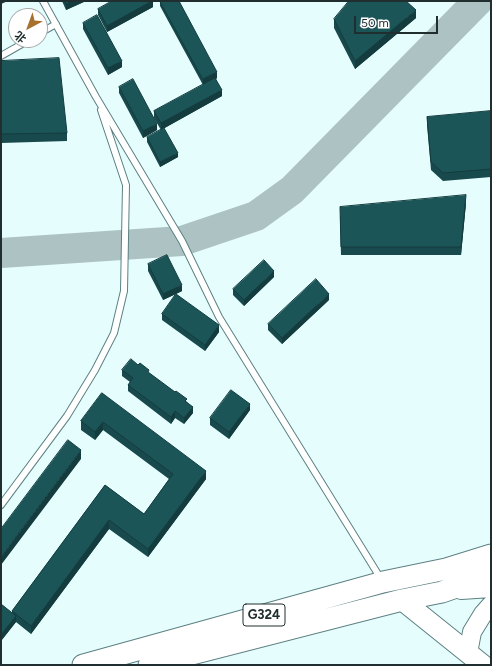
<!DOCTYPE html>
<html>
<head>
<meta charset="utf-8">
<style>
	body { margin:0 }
	#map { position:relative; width:492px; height:666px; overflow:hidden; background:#e6fdfe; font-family:Figtree,"Noto Sans SC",sans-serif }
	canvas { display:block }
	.frame { position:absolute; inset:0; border:2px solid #202e2f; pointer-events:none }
	.north { position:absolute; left:8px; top:8px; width:40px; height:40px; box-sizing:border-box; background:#fff; border:1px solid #a6abac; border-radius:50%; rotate:221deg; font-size:11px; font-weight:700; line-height:16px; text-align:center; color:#202e2f }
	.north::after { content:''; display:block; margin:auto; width:14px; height:18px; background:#a8702d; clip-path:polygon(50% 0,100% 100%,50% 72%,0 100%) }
	.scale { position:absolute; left:354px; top:16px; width:84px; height:18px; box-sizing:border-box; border:2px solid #202e2f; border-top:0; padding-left:5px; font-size:12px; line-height:14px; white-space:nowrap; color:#202e2f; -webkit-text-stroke:3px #fff; paint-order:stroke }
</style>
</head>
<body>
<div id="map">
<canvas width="492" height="666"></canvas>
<div class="frame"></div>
<div class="north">北</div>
<div class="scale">50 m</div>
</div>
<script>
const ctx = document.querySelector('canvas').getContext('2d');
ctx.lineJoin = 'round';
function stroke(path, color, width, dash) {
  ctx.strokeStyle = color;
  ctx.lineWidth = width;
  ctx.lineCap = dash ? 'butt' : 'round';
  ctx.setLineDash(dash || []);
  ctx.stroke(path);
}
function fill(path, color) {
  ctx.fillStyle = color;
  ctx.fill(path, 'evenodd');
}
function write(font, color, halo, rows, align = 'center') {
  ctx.font = font + ' Figtree,sans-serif';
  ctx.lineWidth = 4;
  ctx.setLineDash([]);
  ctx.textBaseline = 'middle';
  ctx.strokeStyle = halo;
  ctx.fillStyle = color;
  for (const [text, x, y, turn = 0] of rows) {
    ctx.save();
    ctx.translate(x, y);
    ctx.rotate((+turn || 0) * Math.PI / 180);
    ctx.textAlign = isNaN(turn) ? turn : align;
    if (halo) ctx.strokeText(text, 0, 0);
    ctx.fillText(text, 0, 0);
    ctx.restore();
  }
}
stroke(new Path2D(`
	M1,253L182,241L256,216L292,190L478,1`), '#adc2c2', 30);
const service = new Path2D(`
	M43,1L96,97L182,241L219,317L381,579
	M40,33L56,24
	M1,56L29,40
	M1,505L67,416L95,370L114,333L124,291L126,185L101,110`);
const secondary = new Path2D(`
	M461,590L491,588
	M468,653L472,632L483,614L491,605`);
const primary = new Path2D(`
	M402,600L483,665`);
const trunk = new Path2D(`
	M83,665L383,582L446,569L491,555
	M149,665L402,600L442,592L491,575`);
stroke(service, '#5d8082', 8);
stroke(secondary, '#5d8082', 20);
stroke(primary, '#5d8082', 22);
stroke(trunk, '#5d8082', 23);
stroke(service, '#fff', 6);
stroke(secondary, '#fff', 18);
stroke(primary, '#fff', 20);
stroke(trunk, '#fff', 21);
fill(new Path2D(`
	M62,1H86L66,10Z
	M153,1V7L107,32L98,15V9Z
	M160,1H179L217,78L216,79L222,96L161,130L154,118V111L203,85L160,6Z
	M416,18L355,69L334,28V19Z
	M83,23L122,67L108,75L83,29Z
	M1,61L67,133V141L1,143Z
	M119,87L157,130L143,138L119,93Z
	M491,111V177L443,181L431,170L427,125V117Z
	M147,137L178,157L160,167L147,142Z
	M466,203L461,255H341L340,216Z
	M148,264L182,291L176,294L219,332L205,351L162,320V314L176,294L163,300L148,271Z
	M274,277L244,306L233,295V289Z
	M329,300L282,344L268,330V324Z
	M122,370L149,373L187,402L193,413L184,424L175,418L171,424L128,391V385L130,382L122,376Z
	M102,393L206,479L148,557L109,529L31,634L16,622L1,641V604L12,613V611L105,485L144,514L169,479L103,430L95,440L81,430V421Z
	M250,410L229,439L210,425V418Z`), '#18494c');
fill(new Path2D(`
	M1,1H8L1,4Z
	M73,1H86L66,10V4Z
	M152,1H153V7L107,32V26Z
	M416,10V18L355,69V61Z
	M122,61V67L108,75V68Z
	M217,72V78L203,86V79Z
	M222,90V96L161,130V123Z
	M157,124V130L143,138V131Z
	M178,153V157L160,167V162Z
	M466,195V203L461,255V247Z
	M274,271V277L244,306V300Z
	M182,285V291L163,300V294Z
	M329,294V300L282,344V338Z
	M219,325V332L205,351V345Z
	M250,404V410L229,439V432Z
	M193,407V413L184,424V418Z
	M175,411V418L171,424V417Z
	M103,422V430L95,440V432Z
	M81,450V459L1,565V557Z
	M206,471V479L148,557V549Z
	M109,520V529L31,634V626Z
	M16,616V622L1,641V635Z`), '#143c3e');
const building = new Path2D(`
	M65,1H73L66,4Z
	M112,1H152L107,26L98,9Z
	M160,1H179L217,72L203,79Z
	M349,1H406L416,10L355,61L334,19Z
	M97,15L122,61L108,68L83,23Z
	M59,58L67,133L1,134V61Z
	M215,78L222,90L161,123L154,111Z
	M133,79L157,124L143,131L119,87Z
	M491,111V169L443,173L431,162L427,117Z
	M164,128L178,153L160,162L147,137Z
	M466,195L461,247H341L340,207Z
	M167,255L182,285L163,294L148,264Z
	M264,260L274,271L244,300L233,289Z
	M316,279L329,294L282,338L268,324Z
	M176,294L219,325L205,345L162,314Z
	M131,359L138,365L140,363L149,370L148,372L175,392L176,391L187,399L185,401L193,407L184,418L175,411L171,417L128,385L133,378L122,370Z
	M231,390L250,404L229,432L210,418Z
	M102,393L206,471L148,549L109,520L31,626L12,611L105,485L144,514L173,474L103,422L95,432L81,421Z
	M68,440L81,450L1,557V529Z
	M1,604L16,616L1,635Z`);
fill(building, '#1c5558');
stroke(building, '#143c3e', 1);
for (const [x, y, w] of [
	[264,615,42]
]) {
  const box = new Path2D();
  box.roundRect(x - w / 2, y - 11, w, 22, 3);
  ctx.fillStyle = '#fff';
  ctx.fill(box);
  stroke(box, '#202e2f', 1);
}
write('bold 13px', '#202e2f', null, [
	["G324",264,615]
]);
</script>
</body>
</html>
